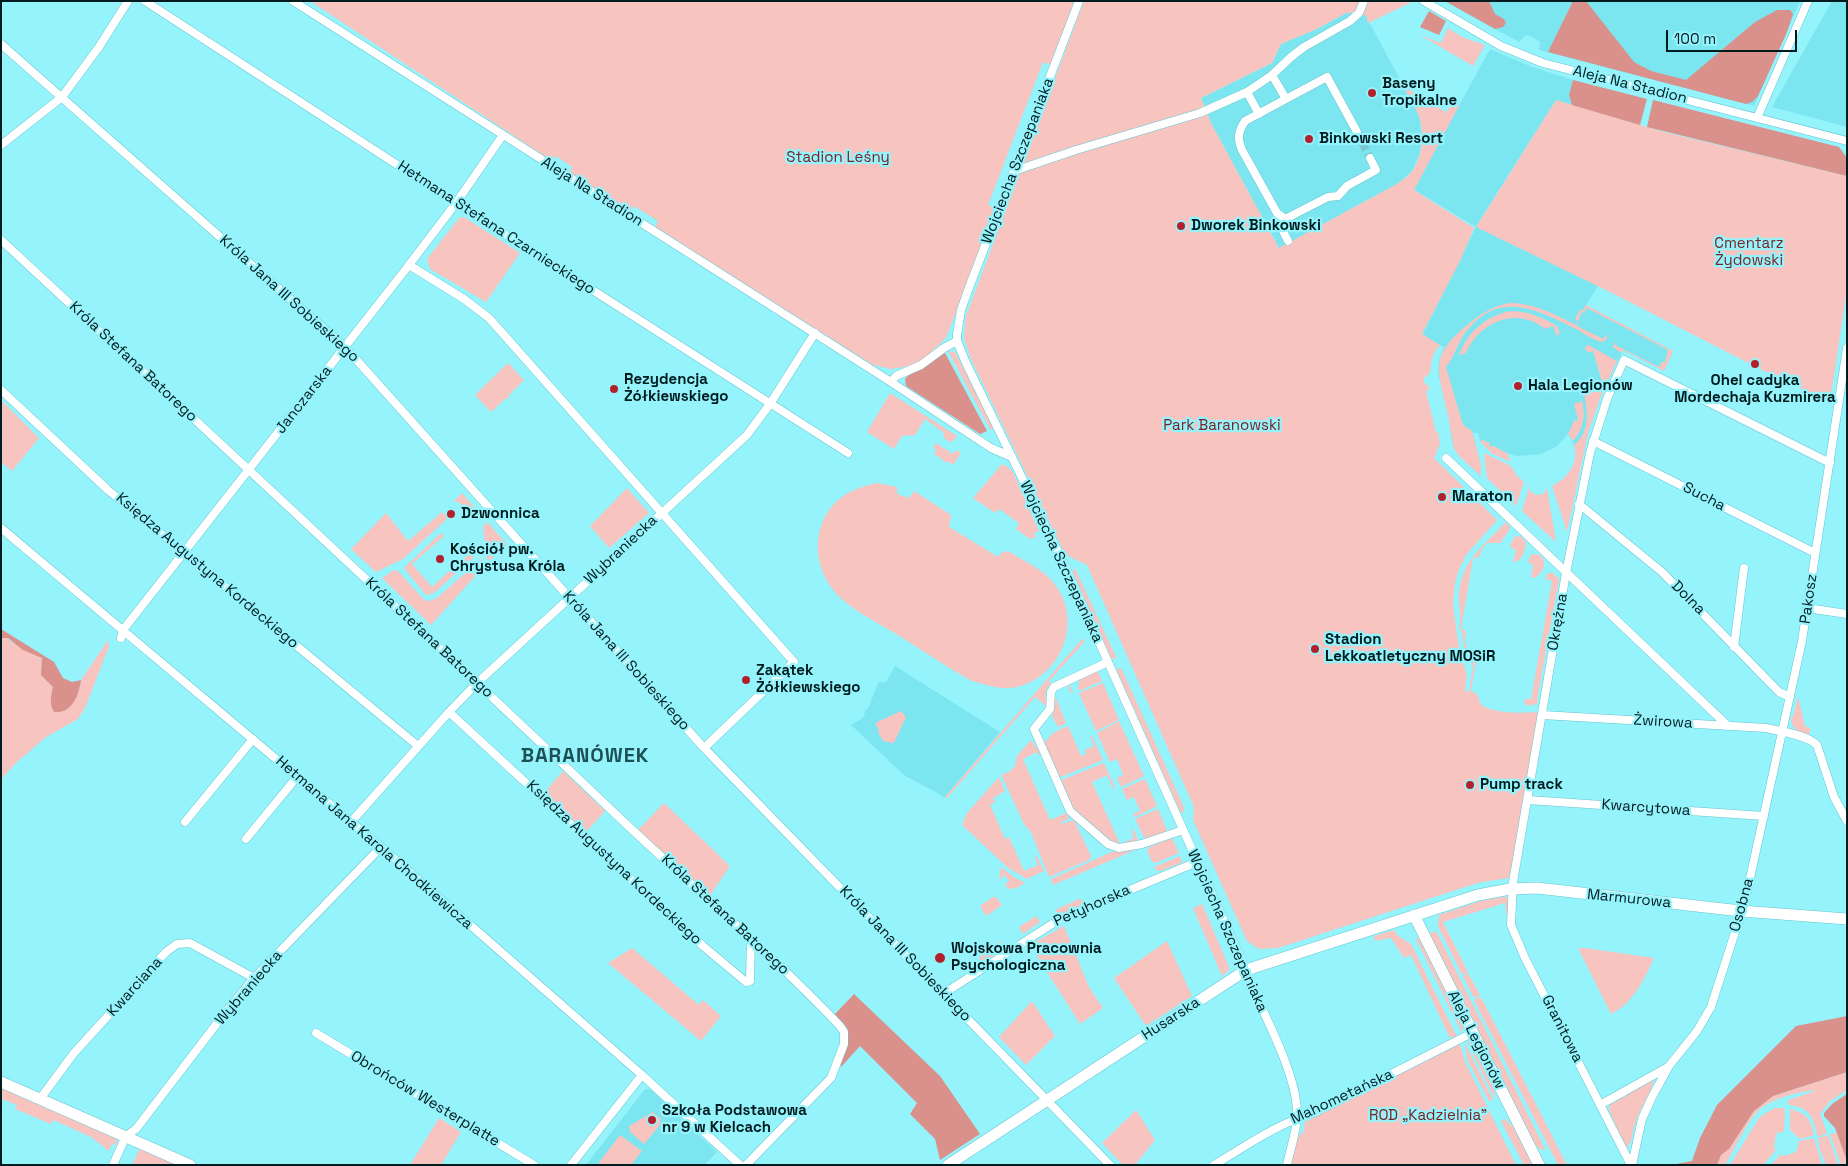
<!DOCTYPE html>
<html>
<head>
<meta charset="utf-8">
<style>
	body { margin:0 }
	#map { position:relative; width:1848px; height:1166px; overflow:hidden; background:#95f3fc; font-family:"Space Grotesk",sans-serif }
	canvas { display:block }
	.frame { position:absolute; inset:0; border:2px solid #001c1f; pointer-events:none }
	.scale { position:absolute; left:1666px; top:30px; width:131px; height:22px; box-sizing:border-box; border:2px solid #001c1f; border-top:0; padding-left:6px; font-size:15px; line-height:18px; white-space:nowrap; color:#001c1f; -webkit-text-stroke:4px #95f3fc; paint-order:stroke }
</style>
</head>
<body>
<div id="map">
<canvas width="1848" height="1166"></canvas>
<div class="frame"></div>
<div class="scale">100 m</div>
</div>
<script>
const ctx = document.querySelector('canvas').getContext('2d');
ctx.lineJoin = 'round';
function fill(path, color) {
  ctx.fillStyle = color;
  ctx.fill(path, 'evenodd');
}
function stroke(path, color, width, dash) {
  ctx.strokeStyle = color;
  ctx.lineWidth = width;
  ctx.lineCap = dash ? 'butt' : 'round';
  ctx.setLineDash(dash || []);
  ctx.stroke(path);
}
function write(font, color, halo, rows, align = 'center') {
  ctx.font = font + ' "Space Grotesk",sans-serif';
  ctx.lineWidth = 4.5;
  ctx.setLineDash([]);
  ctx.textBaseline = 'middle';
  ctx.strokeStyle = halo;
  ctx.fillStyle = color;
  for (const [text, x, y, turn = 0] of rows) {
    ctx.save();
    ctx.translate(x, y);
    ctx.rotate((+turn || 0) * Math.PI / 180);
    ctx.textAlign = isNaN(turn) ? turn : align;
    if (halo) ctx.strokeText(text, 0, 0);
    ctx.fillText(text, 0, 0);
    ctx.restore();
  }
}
fill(new Path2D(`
	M1444,1H1800L1754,106L1539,50L1540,42L1532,37L1526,35L1519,42Z
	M1832,1H1847V127L1772,107Z
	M1346,13H1359L1366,16L1419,115L1422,137L1420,153L1412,171L1399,183L1279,248L1211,123L1201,98L1272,63L1281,44L1317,29Z
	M1490,49L1530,66L1573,80L1569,95L1572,105L1556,100L1476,226L1598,286L1586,305L1673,351L1664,371L1623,350L1602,393L1588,433L1584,452L1574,445L1568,434L1557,446L1541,454L1517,456L1500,451L1494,446L1490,447L1484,440L1480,441L1478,433H1473L1481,465V474L1480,476L1454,449L1451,437L1449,417L1438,373L1439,360L1444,347L1422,335L1476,227L1413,189Z
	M895,666L1000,732L944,798L936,792L905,776L851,725L863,718L866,709H868L878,683L886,682Z
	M645,1089H650L717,1152L704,1165H586Z`), '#7ce6f0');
fill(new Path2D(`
	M310,1H1074L1051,65L1043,62L988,205L996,208L946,338L925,358L910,366L891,369L873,365L655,227L658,221L634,206L630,211L569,173L572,167L556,156L552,161Z
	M1084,1H1414L1368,23L1366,16L1359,13H1346L1317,29L1281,44L1272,63L1201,98L1211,123L1279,248L1395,185C1401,181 1408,177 1413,170C1423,155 1425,131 1418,114C1414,104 1408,95 1403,86L1446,112L1453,102L1459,106L1414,190L1474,228L1460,261L1422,334L1440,345C1431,356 1432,359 1430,373L1424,378V382L1428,386L1430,390L1426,391L1436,432H1438L1440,444L1434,458L1497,520L1466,555L1458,572L1455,583L1453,604L1456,628L1460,653L1467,674L1465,691L1469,692L1473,667L1464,646L1462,632L1459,628C1462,617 1458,604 1459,593C1462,560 1485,544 1506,522L1510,527L1508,532L1500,543H1487L1482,549L1479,557L1473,558L1461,629L1466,631L1465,642L1468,650L1482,657L1481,661H1476L1471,691L1477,694L1481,705C1496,714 1519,713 1536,712L1538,714C1534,769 1520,824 1509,878L1482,882L1462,888L1278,948L1259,949L1247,941L1193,820L1194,807L1087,565L1072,558L1064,552L971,359L964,338L966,316Z
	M1448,28L1462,37L1485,45L1473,66L1420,35L1441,43Z
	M1556,100L1664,132L1847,176V289L1830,402L1766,372L1612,293L1476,227Z
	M464,217L520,253L486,302L430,269L427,259L459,218Z
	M1510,303C1534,303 1554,314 1576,325L1578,321L1575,319L1580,310L1582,311L1586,305L1673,351L1664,371L1623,350L1621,353L1613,347L1617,339L1615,345L1659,367L1662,362H1665L1668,350L1587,308L1584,312L1581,313L1577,326L1603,339L1607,334V339L1602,342C1594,340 1586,335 1578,330C1542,312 1502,289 1469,328C1457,341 1456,356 1446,367L1463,425L1472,431L1481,465V476L1459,456L1454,449C1451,436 1450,423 1447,411C1438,369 1429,357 1466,326C1480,314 1492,306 1510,303Z
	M1505,312C1524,309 1541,317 1557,326L1560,333L1557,336L1553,326L1545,329C1517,306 1479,322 1466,353L1459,355C1467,333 1483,319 1505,312Z
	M1588,345L1617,361L1602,393L1588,433L1567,532L1552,486C1568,478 1579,463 1574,445C1592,431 1587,408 1583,389L1602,382L1593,351L1589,352L1585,350L1586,346Z
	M948,351L955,352L994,429H990Z
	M508,363L524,380L509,395V398L505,399L491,412L475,395Z
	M890,393L957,436L953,441L950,442L945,439L943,432L925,419L915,435L902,436L894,449L867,432Z
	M1,400L39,438L12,471L1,462Z
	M1582,401C1586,415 1583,430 1573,441L1568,434L1574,421L1578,420L1574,404Z
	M1484,440L1485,442H1489L1490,447L1494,446L1508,454L1510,462L1491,453L1480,441Z
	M936,443L953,454L956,450L961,453L953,465L949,462H944L943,460L934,454L936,450L933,448Z
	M1484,453L1511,466L1517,476L1524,482L1516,506L1487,478Z
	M1002,464L1008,467L1013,472L1039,531L1034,533L1036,537L1030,539L1016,529L1019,523L999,509L995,513L973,498Z
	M877,483L897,487V494L909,498L914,491L951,515L949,527L998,557L1001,553L1008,551C1022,560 1041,568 1052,581C1083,616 1065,672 1021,686C1004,691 989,686 972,681C948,668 925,652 901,637C884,626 857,613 843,600C820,580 811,548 823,521C833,498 853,488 877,483Z
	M1530,485V491L1536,495L1543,494L1547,488L1556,542L1522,511Z
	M627,488L649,513L609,548L590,526Z
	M462,493L482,516L477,521L460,512L462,506L459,502H455L454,501Z
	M442,512L448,518L403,559L376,572L351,549L386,513L408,541Z
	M487,522L507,544L489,561L486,557L483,527Z
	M441,533L444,536L412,564L432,587L456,565L458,567L461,564L460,562L472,552L475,556L434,593L426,595L404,568Z
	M1515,536L1522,537L1526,543C1526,550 1521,563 1513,562L1516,550L1511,548L1510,545Z
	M1531,554L1540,555C1548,562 1543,572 1535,578L1531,577L1533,565L1528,562Z
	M481,559L486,564L431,625L382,578L394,570L398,571L424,600L430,601L437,598Z
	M1075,568L1116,657L1115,659L1111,658L1073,572Z
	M1549,573H1555L1554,576L1558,577L1559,580L1537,700L1539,701C1536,705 1529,707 1525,704L1524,700L1526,699H1531L1552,581L1546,579V575Z
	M1,638H7L13,643L41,657L42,661L41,675L53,687L51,698L64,711C75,703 79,694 81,680L108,640L109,646L86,706L78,719L46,737L17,762L1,779Z
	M1083,638L1084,642L1049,681L1051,684C1043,690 1046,697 1046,706L1035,697L947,798L945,797Z
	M1118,668H1121L1123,672L1183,805L1184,810L1182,813H1181L1117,671Z
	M1097,670L1102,681L1079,691L1078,686L1081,677Z
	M1068,682L1073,692L1071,693L1067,684L1053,691L1066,723L1058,727L1052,716L1055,703L1052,692L1055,688Z
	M1103,683L1119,720L1096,731L1079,693Z
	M1798,697L1805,726L1810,728V733L1807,734C1797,732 1791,728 1791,717H1793Z
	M901,711L906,717L894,743L883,741L878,732L879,730L875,723Z
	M1119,721L1144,776L1121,787L1117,778L1123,775L1117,759L1110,762L1097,733Z
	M1068,726L1081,756L1086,754L1085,750L1094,746L1090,737L1092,736L1103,760L1058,778L1043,744L1053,733Z
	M1031,740L1041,754L1039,755L1037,752L1023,759L1050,820L1066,813L1069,819L1061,822L1062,824L1074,820L1091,856L1089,860L1049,877L1031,832L1024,824L1002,776L1003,773H1008L1015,766L1017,756Z
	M1104,763L1115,788L1113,789L1107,775L1092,782L1120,844L1134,838L1131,830L1133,829L1138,839L1136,842L1120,845L1112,843L1071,808L1059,781Z
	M563,771L605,811L586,832L544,793Z
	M999,777L1005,791L993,798L995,802L990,805L1005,839L1009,837L1024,871L1038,865L1035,858L1037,856L1044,871L1027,879L1007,867L962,825L967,813Z
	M1145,779L1157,806L1135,817L1133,814L1140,811L1134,797L1127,800L1122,789Z
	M664,803L730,866L709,897L638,830Z
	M1158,809L1168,833L1147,839L1144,837L1135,819Z
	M1172,838L1179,853L1155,863L1152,862L1147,851L1149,847Z
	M1135,850L1053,885L1051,879L1114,851Z
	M1180,856L1182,861L1181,863L1160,871L1156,870L1154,867Z
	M1001,867L1014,877L1025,883L1016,888L1009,889L1005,885L1009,881L1005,875L999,880Z
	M993,897H996L1002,905L986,916L980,906Z
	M1503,897H1508L1509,899L1508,913L1506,914L1505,903L1443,922L1468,972L1462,975L1438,926L1439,915L1481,901Z
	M1079,899L1088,902L1059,915L1055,910Z
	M1202,904L1229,967V970L1222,976L1193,908Z
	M1036,916L1040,922L1023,934L1019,927Z
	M1064,926L1089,987L1103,1008L1080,1024L1030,945Z
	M1394,930L1397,935L1411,944L1457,1037L1453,1038L1449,1036L1411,955L1404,958L1391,938L1375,941L1374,936Z
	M1436,931L1545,1149L1542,1150L1536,1146L1429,934Z
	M1419,938L1463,1026L1462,1033L1416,939Z
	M1000,941L1004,946L996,951C994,959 986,962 979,960L982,953Z
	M1167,941L1192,996L1146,1026L1114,978Z
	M632,948L699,1005L703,1000L721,1016L701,1041L608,963Z
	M1578,948H1585L1654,958C1644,980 1633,1003 1611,1014Z
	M1468,973L1480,995L1474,998L1463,976Z
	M1481,997L1567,1165H1558L1474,1000Z
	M1032,1001L1055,1036L1026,1065L999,1037Z
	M1467,1041L1472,1044L1494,1087L1495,1099Z
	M1465,1043L1493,1100L1489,1101L1467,1059Z
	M1460,1044L1465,1062L1516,1165H1290L1294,1145L1300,1134H1303L1305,1122Z
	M1847,1072V1090L1830,1101L1820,1114L1827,1133L1818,1137C1813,1117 1811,1108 1789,1105L1788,1100L1812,1092L1815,1090C1798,1092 1770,1099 1758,1111C1747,1122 1734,1150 1725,1165H1717L1721,1155L1729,1149L1754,1111L1773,1096Z
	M1654,1079C1651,1094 1639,1109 1635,1124C1632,1131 1633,1142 1627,1147L1625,1146L1609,1110L1610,1105Z
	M1,1087L116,1138L117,1146L112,1143L109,1151L91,1137L53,1120L51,1124L15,1109L17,1105L2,1099Z
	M1775,1108H1784L1785,1111L1784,1131L1776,1134L1774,1148L1776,1150L1763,1165H1730L1759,1118L1764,1114Z
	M1790,1109C1806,1113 1811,1119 1814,1135L1800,1139L1790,1130Z
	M1136,1110L1155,1140L1135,1165H1123L1102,1143Z
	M653,1112L661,1119L660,1125L644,1144L630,1132L629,1126Z
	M439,1118L461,1132L441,1165H410Z
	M1505,1119L1515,1129L1533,1165H1524L1501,1121Z
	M1837,1133L1847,1161V1165H1841L1830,1134Z
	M620,1135L642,1151L631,1165H597Z
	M1828,1135L1838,1165H1826L1820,1150L1818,1138Z
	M1814,1138L1822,1165H1771L1781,1154L1784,1156L1796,1152L1799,1141Z
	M140,1148L178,1165H132Z`), '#f7c4c0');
fill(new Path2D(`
	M1445,1H1489L1495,14L1504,19L1506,23L1503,27L1495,29Z
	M1573,1H1586L1634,62L1651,71L1686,80L1755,22L1777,10H1790L1793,14L1787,32L1758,96L1752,102L1746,104L1548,52Z
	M1429,11L1446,21L1439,35L1420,27Z
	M1573,80L1647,99L1640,125L1572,105L1569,95Z
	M1653,100L1839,147L1847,158V176L1647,127Z
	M945,353L987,431L980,434L906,386L905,379C908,374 937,358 945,353Z
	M1,629L54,662L63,678L72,682L81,680C79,695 72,714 54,712C49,704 51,695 53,687L41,675L42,658L23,650L8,638H1Z
	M854,994L940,1076L980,1134L940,1160L935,1139L910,1114L917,1103L860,1046L841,1067L840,1061C852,1039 851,1034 835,1014Z
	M1847,1016V1072L1773,1096L1754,1111L1729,1149L1721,1155L1717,1165H1671L1692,1161L1700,1138L1717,1105L1796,1026Z
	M1847,1094V1161L1835,1128L1824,1116V1113L1832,1104Z`), '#da908b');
stroke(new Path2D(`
	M1357,132L1370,158`), '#77c8d0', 8, [8, 4]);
const street = new Path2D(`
	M145,1L456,203L848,453
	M293,1L891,382L991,448L1012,457
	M1079,1L970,285L961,310L957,335V341L966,363L1065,566L1246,970L1248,978C1264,1015 1298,1076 1297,1115C1297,1131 1290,1149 1287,1165
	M1424,1L1501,46L1543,63L1847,141
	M1,44L345,347L704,748L1110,1165
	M1272,75L1286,99
	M1247,92L1259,114
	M1757,118L1808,1
	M1357,132L1327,77L1245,121C1238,132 1237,138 1242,150L1277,213L1285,219L1328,197L1338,196L1347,186L1376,170L1370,158
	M1,145L62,97L99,47L128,1
	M1014,171L1076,150L1200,113L1247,92L1272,75L1291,57L1304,47L1350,21L1359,13L1364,1
	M1284,219L1281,227L1288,241
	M1,240C203,427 405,614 605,804C683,879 766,948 840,1026L844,1032V1044L831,1078L746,1165
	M409,265L464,299L489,318L794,662L704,748
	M891,382L896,376L921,365L944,348L957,341
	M1,390L108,490L418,746
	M1593,441L1815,553
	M1446,458L1728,726
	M1579,504L1662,572L1779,692L1790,697
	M1,528L381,847L642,1075L740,1165
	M1807,608L1847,614
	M121,638L123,630L409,265L456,203L503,135
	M1734,647L1744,568
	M1108,662L1054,687L1051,692L1050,709L1034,729L1070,811L1108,844L1119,848L1142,844L1183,830
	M449,712L703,946L746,982L750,981L751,938
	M1542,715L1766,728C1779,731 1808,735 1817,745L1834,797L1847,821
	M1528,800L1764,816
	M185,822L253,739
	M351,822L449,712L477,683L747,435L770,404L815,333
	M246,839L297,777
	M943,994L1060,919L1197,862
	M316,1033L534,1165
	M40,1099L74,1053L166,952L177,944L190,943L254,978
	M1600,1105L1668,1067
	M113,1165L126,1136L136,1129L228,1009L254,978L381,847
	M571,1165L642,1075
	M1214,1165C1246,1146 1278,1123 1314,1113L1472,1033
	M1631,1165L1525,958L1511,925L1513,882L1566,573L1590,453L1607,399L1624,360L1830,463
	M1632,1165L1642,1119L1652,1097L1669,1066L1697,1031L1711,1007L1745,901L1802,641L1847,348`);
const secondary = new Path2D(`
	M1414,915L1539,1165
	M1,1082L190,1165
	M948,1165L1246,970L1478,895L1510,889L1537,888L1741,911L1847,919`);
stroke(street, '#67c5ce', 9);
stroke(secondary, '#67c5ce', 12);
stroke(street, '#fff', 8);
stroke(secondary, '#fff', 11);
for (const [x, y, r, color] of [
	[1372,93,5,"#b2202b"],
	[1309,139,5,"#b2202b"],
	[1181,226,5,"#b2202b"],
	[1755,364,5,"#b2202b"],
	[1518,386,5,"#b2202b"],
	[614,389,5,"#b2202b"],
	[1442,497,5,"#b2202b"],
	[451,514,5,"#b2202b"],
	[440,559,5,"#b2202b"],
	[1315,649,5,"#b2202b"],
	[746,680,5,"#b2202b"],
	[1470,785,5,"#b2202b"],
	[940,958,6,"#b2202b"],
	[652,1120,5,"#b2202b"]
]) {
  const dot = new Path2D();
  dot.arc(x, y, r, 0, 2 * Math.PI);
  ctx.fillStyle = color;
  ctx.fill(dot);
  stroke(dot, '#95f3fc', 2);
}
write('bold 15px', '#001c1f', '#95f3fc', [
	["Baseny",1382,84],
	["Tropikalne",1382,101],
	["Binkowski Resort",1319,139],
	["Dworek Binkowski",1191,226],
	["Rezydencja",624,380],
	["Żółkiewskiego",624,397],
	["Ohel cadyka",1755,381,"center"],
	["Mordechaja Kuzmirera",1755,398,"center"],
	["Hala Legionów",1528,386],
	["Maraton",1452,497],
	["Dzwonnica",461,514],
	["Kościół pw.",450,550],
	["Chrystusa Króla",450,567],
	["Stadion",1325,640],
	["Lekkoatletyczny MOSiR",1325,657],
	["Zakątek",756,671],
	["Żółkiewskiego",756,688],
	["Pump track",1480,785],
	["Wojskowa Pracownia",951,949],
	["Psychologiczna",951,966],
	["Szkoła Podstawowa",662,1111],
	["nr 9 w Kielcach",662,1128]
], 'left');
write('15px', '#001c1f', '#95f3fc', [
	["Aleja Na Stadion",1630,85,14],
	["Wojciecha Szczepaniaka",1018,161,-69],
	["Aleja Na Stadion",592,192,32],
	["Hetmana Stefana Czarnieckiego",496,228,33],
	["Króla Jana III Sobieskiego",289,299,42],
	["Króla Stefana Batorego",133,362,43],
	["Janczarska",304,400,-52],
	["Sucha",1704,497,27],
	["Wybraniecka",621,550,-43],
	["Wojciecha Szczepaniaka",1061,562,65],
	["Księdza Augustyna Kordeckiego",207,571,40],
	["Dolna",1688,598,45],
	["Pakosz",1809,599,-82],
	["Okrężna",1558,622,-80],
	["Króla Stefana Batorego",429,638,43],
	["Króla Jana III Sobieskiego",626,661,48],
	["Żwirowa",1663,722,3],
	["Kwarcytowa",1646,808,4],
	["Hetmana Jana Karola Chodkiewicza",374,843,41],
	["Księdza Augustyna Kordeckiego",614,863,43],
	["Marmurowa",1629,899,6],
	["Osobna",1742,905,-75],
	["Petyhorska",1092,906,-24],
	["Króla Stefana Batorego",725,915,43],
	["Wojciecha Szczepaniaka",1227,931,66],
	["Króla Jana III Sobieskiego",905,954,46],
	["Kwarciana",135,987,-48],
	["Wybraniecka",249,988,-49],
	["Husarska",1171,1019,-33],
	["Granitowa",1562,1029,63],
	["Aleja Legionów",1476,1040,63],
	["Mahometańska",1342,1097,-25],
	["Obrońców Westerplatte",425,1099,31]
]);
write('15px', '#7a2325', '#95f3fc', [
	["Stadion Leśny",838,158],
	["Cmentarz",1749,244],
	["Żydowski",1749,261],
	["Park Baranowski",1222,426],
	["ROD „Kadzielnia”",1428,1116]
]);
ctx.letterSpacing = '1px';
write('bold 20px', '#1d5054', '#95f3fc', [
	["BARANÓWEK",585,757]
]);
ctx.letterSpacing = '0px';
</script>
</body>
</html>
